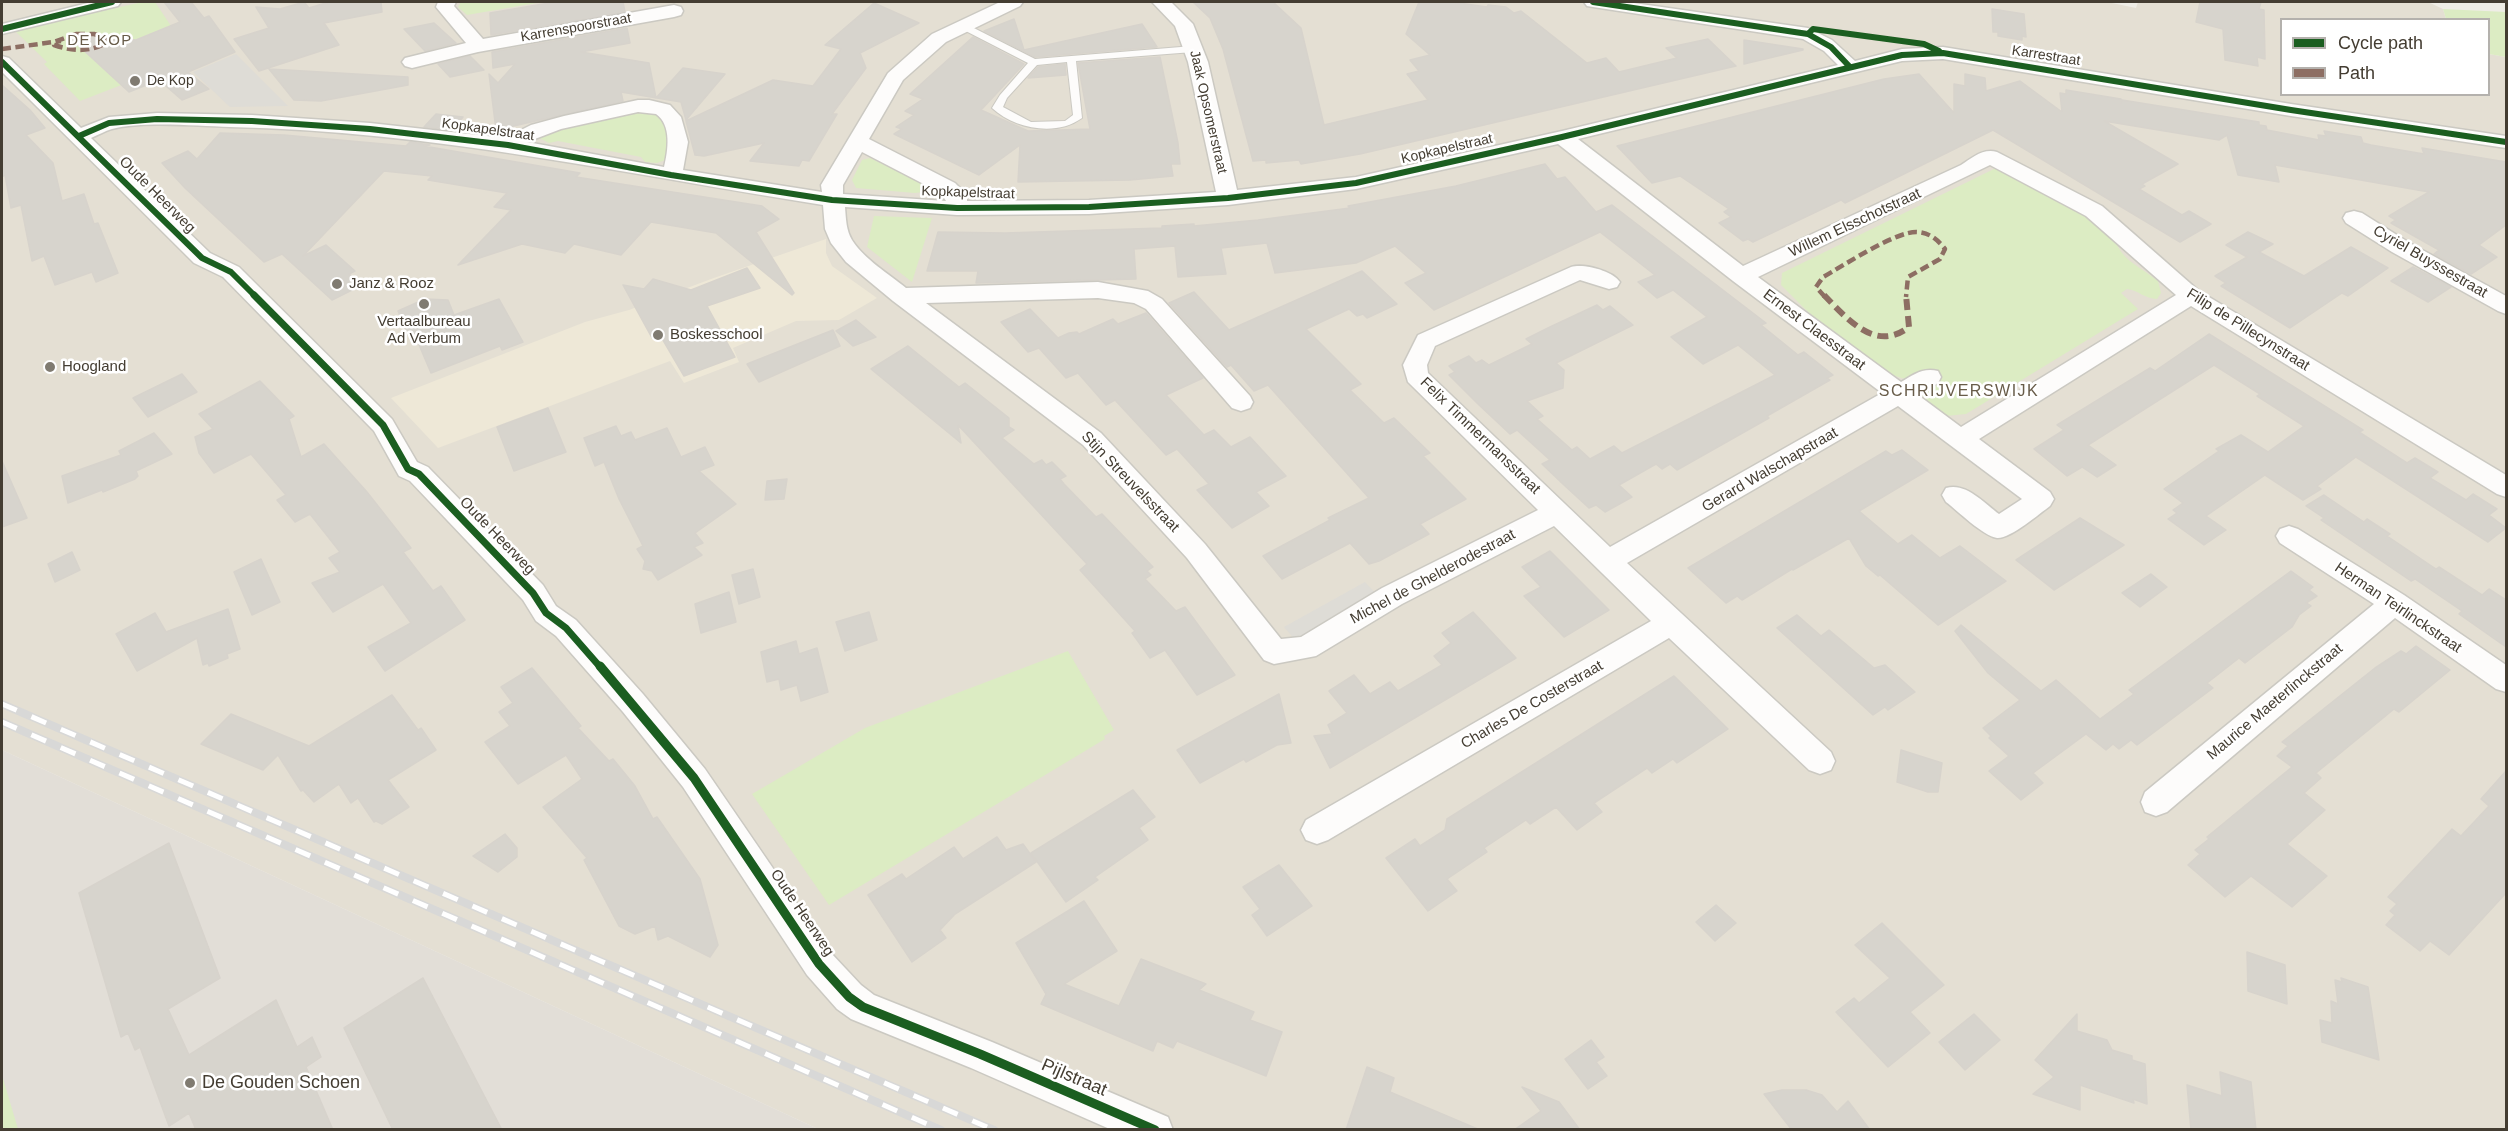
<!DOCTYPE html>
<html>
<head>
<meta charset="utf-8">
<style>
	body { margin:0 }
	#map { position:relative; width:2508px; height:1131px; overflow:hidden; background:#efede6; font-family:Arial,sans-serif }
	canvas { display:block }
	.frame { position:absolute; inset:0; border:3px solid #443d32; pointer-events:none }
	.legend { position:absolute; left:2280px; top:18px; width:210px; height:78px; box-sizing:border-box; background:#fff; border:2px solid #b4b1ad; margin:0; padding:8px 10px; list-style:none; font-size:18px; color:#443d32 }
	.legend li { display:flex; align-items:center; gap:12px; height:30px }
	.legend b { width:30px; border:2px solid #b4b1ad }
</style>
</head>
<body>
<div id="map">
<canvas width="2508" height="1131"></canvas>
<div class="frame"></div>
<ul class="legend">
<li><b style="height:8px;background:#1b5e20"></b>Cycle path</li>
<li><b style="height:8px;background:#8d6e63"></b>Path</li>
</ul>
</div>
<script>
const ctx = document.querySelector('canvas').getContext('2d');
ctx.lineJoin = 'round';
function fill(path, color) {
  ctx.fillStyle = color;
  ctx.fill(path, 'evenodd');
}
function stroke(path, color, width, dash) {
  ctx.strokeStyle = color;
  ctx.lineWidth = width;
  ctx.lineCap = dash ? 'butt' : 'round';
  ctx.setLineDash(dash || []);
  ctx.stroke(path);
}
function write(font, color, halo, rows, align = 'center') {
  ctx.font = font + ' Arial,sans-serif';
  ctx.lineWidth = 5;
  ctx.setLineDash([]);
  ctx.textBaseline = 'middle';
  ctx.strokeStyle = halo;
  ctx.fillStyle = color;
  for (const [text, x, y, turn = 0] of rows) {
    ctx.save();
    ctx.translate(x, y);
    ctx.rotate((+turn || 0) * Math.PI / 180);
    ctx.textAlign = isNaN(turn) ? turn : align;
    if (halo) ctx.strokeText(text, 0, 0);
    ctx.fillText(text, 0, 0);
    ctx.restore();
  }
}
fill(new Path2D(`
	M2,2H2107L2136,8L2138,2H2428L2443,9L2446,19L2282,20V94H2488L2489,54L2506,57V1129H818L2,750Z`), '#e4dfd3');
fill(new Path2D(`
	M2,750L818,1129L2,1130Z`), '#e2ded7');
fill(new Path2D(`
	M826,239V253L832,266L877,298L839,320L796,321L733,348L739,362L684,383L670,361L438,448L391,398L585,322L629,310L711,279Z`), '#eee8d7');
fill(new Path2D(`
	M143,2H155L171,26L137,39L124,84L80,101L44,64L47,62L14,30Z
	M461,2H542L467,15L458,7Z
	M2443,9L2506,12V57L2489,54L2488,20L2446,19Z
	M652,108L664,117L673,148L668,159L657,163L645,162L641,157L558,141L549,143L539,138L546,131Z
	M870,158L929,187L931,191L915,193L856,188L852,180L862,160Z
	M1996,168L2036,183L2114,233C2116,258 2141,267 2158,281L2161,293L2157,299C2145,299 2138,290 2127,289L2121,293L2138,309L1966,414L1946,416L1927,402L1922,395L1925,390L1921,377L1905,379L1892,375L1808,312L1781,285L1782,273Z
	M874,216L932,218L912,282L867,247Z
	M1068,651L1114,730L1104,736L1105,739L829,905L752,794L865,728Z
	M2,1075L18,1129H2Z`), '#dcecc3');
fill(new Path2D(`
	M236,54L288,106L230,107L193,72Z
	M1365,582L1378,596L1297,642L1284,627Z`), '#dedcd6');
const building = new Path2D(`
	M164,2H191L204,18L209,16L235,52L188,72L209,89L182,100L159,80L129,92L67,35L136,40L180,22Z
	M304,2L309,8L329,2H381L382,12L324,23L339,45L259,71L234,39L269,28L256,7L280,9Z
	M555,2H623L625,12L491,35L490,13Z
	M1193,2H1273L1301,28L1324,125L1428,100L1407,74L1419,71L1410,60L1430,55L1406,34L1419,2H1452L1487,7L1488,5L1506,7L1514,13L1521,11L1587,63L1606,58L1619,72L1677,58L1666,48L1708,39L1736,66L1360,154L1301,164L1299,160L1266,163V160L1253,161L1223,49L1210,18Z
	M2200,2H2261L2259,9L2264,10L2265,59L2257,57L2258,66L2225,60L2223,29L2196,22Z
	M874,3L919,23L860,53L866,68L832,114H837L809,161L802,160L799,166L750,161L764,143L704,156L695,155L686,121L773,80L813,86L841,49L825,45Z
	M1992,9L2024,14L2026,37L2022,36V40L1998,36V32H1993Z
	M1014,19L1024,50L1142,24L1157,47L1035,57L984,31Z
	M434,23L456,43L425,51L404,29Z
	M627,28L630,43L581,52L649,63L656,98L683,68L725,74L686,120L681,102L621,92L623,101L496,130L489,74L498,83L515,64L493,68L492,52Z
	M973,37L1024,64L981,110L1028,131L1090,129L1078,63L1160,57L1178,143L1180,164H1171L1173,176L1130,180L1018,182L1020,145L979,175L894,134L902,129L896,127L914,115L905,111L923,99L910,94Z
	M1744,40L1803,49V50L1744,64Z
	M470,56L484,70L450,77L438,64Z
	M1065,64L1066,75L1028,78L1038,67Z
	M269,69L408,77V85L321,101L294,100Z
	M1919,74L1954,113V84L1965,86V74L1985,78L1986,91L2020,81L2062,112L2060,93L2066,94V90L2121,99V103L2122,100L2259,122V125L2266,126L2267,130L2319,140L2318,135L2326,136L2324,131L2361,137L2363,143L2371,145L2424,154L2422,148L2506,162V225L2479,245L2497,257L2471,274L2434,254L2439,250L2391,223L2396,220L2389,216L2429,192L2275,165L2279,182L2238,175L2227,135L2219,140L2104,121L2178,164L2142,184L2145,186L2139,189L2182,215L2189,211L2211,224L2180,242L1993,130L1845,203L1841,200L1753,242L1748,239L1743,241L1719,223L1731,217L1724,212L1729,209L1680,176L1652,183L1617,146L1884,79Z
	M2,85L30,110L45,128L26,135L53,163L62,201L84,194L94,224L98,223L118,273L96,282L92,272L55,285L44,256L32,261L21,205L11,208L5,175L2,177Z
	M436,114L463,117L452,130L424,127Z
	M220,133L284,135L406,146L410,142L430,145L424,146L580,173L576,177L762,206L779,219L756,232L794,293L792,295L716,233L651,222L621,255L574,244L565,253L522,244L458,265L511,210L494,207L507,193L428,180L432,176L384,171L303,256L326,245L355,271L349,274L362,285L332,300L282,254L264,262L185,188L162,163L188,151L197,159Z
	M1545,164L1557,179L1565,177L1596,212L1612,205L1766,323L1761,325L1798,355L1804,352L1833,375L1827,378L1830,380L1767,416L1769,418L1677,470L1670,464L1662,469L1656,464L1619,485L1632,497L1605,512L1596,505L1589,508L1564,485L1542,464L1550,460L1517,430L1510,434L1478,404L1449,375L1455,372L1449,366L1469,356L1476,363L1482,360L1489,365L1532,344L1526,339L1550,327L1597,305L1603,310L1610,306L1633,325L1556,363L1564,370L1563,388L1527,401L1543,416L1537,419L1572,450L1577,447L1590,459L1614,446L1622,453L1775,375L1738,345L1703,364L1671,337L1707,317L1673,290L1657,298L1638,282L1655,275L1600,232L1434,310L1405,283L1426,273L1395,246L1356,263L1275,273L1267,243L1221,248L1226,274L1178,277L1175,246L1134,249L1136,279L976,283L978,271H927L938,232L1005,233L1162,228V226L1194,224V226L1258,220L1350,208L1348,206L1456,186Z
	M2248,232L2273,244L2259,252L2304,276L2351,247L2388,268L2348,296L2342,293L2290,328L2221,286L2226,283L2215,276L2247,257L2226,245Z
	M2413,267L2451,287L2428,302L2391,281Z
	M747,268L760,288L707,306L735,357L684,376L660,335L652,338L623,285L644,289L653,279L691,290Z
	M1362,271L1397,304L1367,318L1363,314L1357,316L1349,309L1306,329L1361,384L1350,390L1384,423L1394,418L1430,453L1423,456L1466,499L1420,524L1429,534L1379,561L1369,564L1350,543L1282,579L1263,556L1330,520L1328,518L1369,498L1268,385L1254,391L1231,365L1227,367L1169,303L1194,292L1229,330Z
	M425,299L448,300L454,315L499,299L523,342L502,350L500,346L431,373L414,333L408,335L398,311Z
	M1030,309L1058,338L1069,333L1077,332L1079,334L1113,319L1118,324L1146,313L1203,378L1166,395L1204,435L1214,430L1231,447L1250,437L1286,476L1256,492L1269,506L1232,528L1197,490L1209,484L1177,449L1166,455L1115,400L1106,405L1078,373L1066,378L1039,348L1028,352L1001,322Z
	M856,320L876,337L853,346L836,331Z
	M833,330L840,346L759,382L747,364Z
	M2209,334L2363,430L2359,432L2407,463L2415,458L2438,472L2430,478L2466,500L2473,494L2497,509L2489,515L2506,528L2488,542L2356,457L2317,486L2321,489L2303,500L2265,475L2206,516L2226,530L2204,545L2168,519L2177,513L2173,510L2183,503L2164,489L2219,451L2216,449L2241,435L2268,452L2304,426L2257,396L2260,394L2214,365L2088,445L2116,465L2097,477L2082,467L2067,476L2034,449L2064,430L2057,425L2150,368L2155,371Z
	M908,346L959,387L965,383L1009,418V427L1014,430L1002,438L1034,464L1042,460L1046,465L1052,462L1066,476L1060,479L1064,484L1096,517L1102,514L1153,567L1147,571L1151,575L1145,579L1176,611L1185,607L1235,675L1197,695L1165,650L1150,658L1132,633L1135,631L1080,570L1087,564L958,425L961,443L871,369Z
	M182,374L197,392L148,417L133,398Z
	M260,381L294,416L289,419L301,457L324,444L367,492L411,548L403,552L433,591L441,586L465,620L385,671L368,647L411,623L383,584L333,612L312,583L340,572L329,558L340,552L310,514L295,522L277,500L286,495L251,454L214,473L199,453L195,437L213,429L199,414Z
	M548,408L566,452L514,471L497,427Z
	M616,426L621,436L631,432L635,440L667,428L681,457L705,447L714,465L699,471L736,504L695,533L703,543L694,547L702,555L658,580L652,571L643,569L645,561L637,549L643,546L619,499L604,462L595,466L584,438Z
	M154,433L172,454L136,471L138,476L135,479L103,492L102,490L68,503L62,476L121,455L119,451Z
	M1902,450L1928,470L1859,511L1898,544L1912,535L1940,558L1960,546L2006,581L1938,625L1880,575L1878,576L1866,566L1849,538L1793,570L1792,569L1742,600L1737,596L1726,603L1688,568L1886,451L1892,455Z
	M2,461L27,518L2,527Z
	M787,479L784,499L765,500L767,481Z
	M2324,495L2364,522L2367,519L2390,534L2387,536L2436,569L2439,567L2482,595L2489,589L2506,600V647L2459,614L2462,611L2415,579L2411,581L2321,520L2324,518L2306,506Z
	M2080,518L2124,545L2054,590L2016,560Z
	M1550,551L1609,610L1564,637L1524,596L1541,587L1522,567Z
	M72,552L80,570L55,582L48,564Z
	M261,559L280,602L252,615L234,572Z
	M753,569L760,597L739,604L732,575Z
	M2291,571L2313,587L2309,590L2317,596L2306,603L2311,606L2299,615L2292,627L2245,663L2239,658L2207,683L2213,688L2137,745L2131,740L2119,749L2113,744L2106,750L2086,734L2033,773L2043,783L2021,800L1989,771L2009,756L1989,738L1991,736L1983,728L2020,700L1988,673L1955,631L1961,625L2041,691L2056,680L2100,719L2134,694L2129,690Z
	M2151,574L2167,587L2140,607L2122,593Z
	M729,592L736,622L701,633L695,604Z
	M228,609L240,649L227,654L228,658L209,666L208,663L203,665L197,638L137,671L116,634L155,613L166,632Z
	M869,612L877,640L845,651L836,622Z
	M1473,612L1516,658L1330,768L1314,736L1332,734L1328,725L1347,713L1329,691L1354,675L1370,694L1390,682L1398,691L1442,665L1434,656L1451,643L1442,633Z
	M1797,615L1821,636L1829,630L1874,668L1871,669L1885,665L1915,692L1888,710L1885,707L1873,715L1777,628Z
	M796,641L799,654L817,648L828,692L801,701L797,685L781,690L779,679L767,682L761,652Z
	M2416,646L2450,670L2399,712L2394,709L2316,773L2321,778L2304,793L2325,810L2287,844L2327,876L2292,907L2251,876L2225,897L2188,865L2200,854L2195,850L2209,839L2207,837L2292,767L2277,756L2288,746L2282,742L2375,668L2401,651L2406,654Z
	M532,668L581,726L578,728L609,761L613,759L635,786L653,819L657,817L700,879L718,945L710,957L668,936L658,940L655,926L635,934L619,926L584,860L587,858L543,807L582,779L566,755L518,784L485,742L510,726L499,712L513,703L501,687Z
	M1674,676L1728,729L1677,763L1673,759L1652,773L1647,768L1594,803L1602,812L1577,830L1556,807L1530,824L1526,820L1484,848L1487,852L1447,879L1457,891L1428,911L1386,858L1415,839L1420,846L1445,830L1447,819Z
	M1279,694L1291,743L1277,745L1246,762L1244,759L1200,783L1177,750Z
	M392,695L418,730L421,728L436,750L388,780L409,807L382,824L376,821L374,822L358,798L351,803L339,784L314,802L303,790L301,791L278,755L263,770L201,744L231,714L309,746Z
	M1901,750L1942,763L1938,792H1928L1897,782Z
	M2506,771V893L2449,955L2430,941L2420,951L2386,925L2395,915L2390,911L2397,904L2388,897L2452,829L2461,836L2489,806L2481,799Z
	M1133,790L1155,817L1139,828L1148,840L1095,877L1098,880L1066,902L1031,853Z
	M505,834L517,848V857L498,872L473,856Z
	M997,837L1006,850L1023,844L1036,862L955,914L940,930L946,938L912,962L868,895L902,874L906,879L954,847L963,859Z
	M169,843L220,978L168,1009L189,1055L276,1000L297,1047L312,1037L321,1057L306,1067L333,1130H196L189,1113L169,1126L140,1047L135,1050L128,1033L121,1037L79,893Z
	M1279,865L1312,906L1267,936L1252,915L1260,909L1243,887Z
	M1084,901L1117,951L1064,984L1119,1006L1141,959L1206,984L1199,990L1254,1012L1250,1020L1282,1032L1266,1076L1177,1041L1173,1048L1157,1041L1153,1051L1041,1004L1046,994L1016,943Z
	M1716,905L1736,923L1715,941L1696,922Z
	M1882,923L1944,985L1910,1012L1930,1033L1888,1067L1836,1012L1854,998L1859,1003L1890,978L1855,945Z
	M2247,952L2285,965L2287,1004L2248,991Z
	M423,978L502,1130H393L344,1028Z
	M2341,978L2368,987L2379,1060L2322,1042L2320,1020L2332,1023L2331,1001L2338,1004L2335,980L2342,982Z
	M1974,1014L2000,1040L1965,1070L1939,1042Z
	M2077,1014V1031L2107,1040L2112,1050L2132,1056V1060L2145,1064L2147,1104L2133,1099L2134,1103L2080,1085V1110L2033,1094L2054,1077L2035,1060Z
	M1591,1040L1604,1057L1596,1062L1607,1076L1588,1089L1565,1059Z
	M1367,1067L1394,1078L1390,1092L1480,1130H1346Z
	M2220,1072L2251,1082L2256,1130H2191L2187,1085L2222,1096Z
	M1522,1087L1559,1102L1580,1130H1514L1541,1111Z
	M1782,1090H1806L1822,1095L1837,1112L1848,1101L1870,1130H1792L1764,1094Z`);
fill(building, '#d7d4cd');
stroke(building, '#d7d3cc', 1.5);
const service = new Path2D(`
	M958,23H964L1035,59L1193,46L1198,49L1193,52L1076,61L1082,118C1056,137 1015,129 992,108L1000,95L1028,63L958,27ZM1067,62L1073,115L1065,121L1031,122L1003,107L1007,98L1037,65Z`);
const minor = new Path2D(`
	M92,2H121L118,6L2,34V24Z
	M438,2H456L454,6L483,39L674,5L681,7L683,11L681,15L674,17L478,52L412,68L405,66L402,62L405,58L466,43L436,7Z
	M1000,2H1023L1020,6L946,42L903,80L869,139L955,183L967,195V201L1089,200L1216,192L1188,62L1175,26L1152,2H1171L1193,24L1208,62L1237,190L1356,177L1562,131L1838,65L1824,51L1803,39L1593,7L1587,6L1584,2H1627L1808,28L1832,40L1855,61L1902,49L1943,47L2291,104L2506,136V148L2291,116L1943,59L1902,61L1578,139L1743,266L1961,165C1972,158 1983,148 1997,152L2102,206L2199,291L2506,475V497L2497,494L2191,306L1979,439L2050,492L2054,499L2050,506C2039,514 2010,539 1997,538C1983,536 1958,511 1946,502L1942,495L1946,488C1966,482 1984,503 1999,514L2022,499L1898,406L1627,563L1831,752L1835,761L1831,770L1820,774L1809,770L1669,638L1328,840L1317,844L1306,840L1301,830L1306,820L1651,621L1554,526L1402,604L1316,656L1274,664L1264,660L1187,558L1083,445L893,301L846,262L831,243L825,229L823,205C626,174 430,131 230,127C197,126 143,121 112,129C105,131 98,135 91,138L210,253L239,267L392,419L417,462L428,467L543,585L556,606L576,620L643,694L705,769L831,953L861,985L874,995L992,1042L1168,1117L1173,1130H1112L971,1068L851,1019L837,1009L807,975L683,787L623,712L556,636L536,621L523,600L410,481L399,476L374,431L223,277L194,263L2,72V56L9,58L81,128L109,117L157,113L252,115L370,123L505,138L531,125L564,116L638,100H649L670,105L681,117L688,142L683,170L822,192L821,185L888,73L932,34ZM638,112L656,114C672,125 668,151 664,167L527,142L561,129ZM1558,144L1733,281L1882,393L1610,547L1428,373L1427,365L1435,346L1580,280L1609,289L1617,287L1620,282C1613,271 1584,263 1571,267L1418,335L1403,365L1408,382L1538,510L1382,588L1301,637L1281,639L1205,544L1101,433L926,303L1098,298L1134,303L1146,309L1232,408L1241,411L1250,408L1253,402L1250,396L1162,299L1148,291L1098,282L906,288C889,274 864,259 852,240C846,230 846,219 845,207L957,215L1089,214L1228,205L1356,189ZM862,152L941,193L946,201L843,194V185ZM1990,165L2086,216L2176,295L1961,427L1918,395L1938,383L1941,377L1938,371C1923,367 1913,375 1901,382L1758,277Z
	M2354,211L2362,213L2408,242L2506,296V314L2498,311L2392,252L2346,223L2343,218L2346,213Z
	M2289,526L2298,529L2404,595L2506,665V692L2496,689L2395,618L2167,812L2156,816L2145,812L2141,802L2145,792L2374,604L2280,543L2276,536L2280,529Z`);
stroke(service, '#cbc9c2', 2);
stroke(minor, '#cbc9c2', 3);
fill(service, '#fdfcfb');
fill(minor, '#fdfcfb');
const rail = new Path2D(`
	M2,704L994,1130
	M2,722L941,1130`);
stroke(rail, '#d8d8d7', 8);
stroke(rail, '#fff', 5, [16]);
stroke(new Path2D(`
	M76,34H94L106,38L107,42C91,53 72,51 54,45V42Z
	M2,49L61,41
	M1825,297L1816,287L1823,277C1843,266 1897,230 1918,232C1930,233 1938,240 1945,249L1940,259L1908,277L1906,297`), '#8d6e63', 4.5, [9, 4.5]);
stroke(new Path2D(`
	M1824,295C1847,319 1876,353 1909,327L1906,295`), '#8d6e63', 6, [11, 6]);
stroke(new Path2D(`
	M1593,2L1808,34L1831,47L1849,66
	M2,29L112,2
	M1808,34L1813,29L1924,44L1939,51
	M2,62L202,258L231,272L256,297
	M79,136L109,123L157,119L252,121L370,129L508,145L671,175L832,200L957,208L1089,207L1228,198L1356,183L1562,137L1902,55L1943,53L2291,110L2506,142`), '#1b5e20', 6);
stroke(new Path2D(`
	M254,295L383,425L408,469L419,474L533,593L546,613L566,628L601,668`), '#1b5e20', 7);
stroke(new Path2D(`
	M600,666L694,778L819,964L849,997L863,1007L980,1054L1155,1130`), '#1b5e20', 9);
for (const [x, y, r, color] of [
	[135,81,6,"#807b71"],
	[337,284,6,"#807b71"],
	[424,304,6,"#807b71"],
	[658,335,6,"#807b71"],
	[50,367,6,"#807b71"],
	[190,1083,6,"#807b71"]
]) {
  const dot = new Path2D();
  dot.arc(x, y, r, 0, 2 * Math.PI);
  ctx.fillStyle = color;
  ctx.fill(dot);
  stroke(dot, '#fff', 2);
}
write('14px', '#443d32', '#fff', [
	["Karrenspoorstraat",576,28,-10],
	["Karrestraat",2046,56,9],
	["Jaak Opsomerstraat",1208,112,77],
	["Kopkapelstraat",488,130,8],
	["Kopkapelstraat",1447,149,-13],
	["Kopkapelstraat",968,193,2]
]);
write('14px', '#443d32', '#fff', [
	["De Kop",147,81]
], 'left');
ctx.letterSpacing = '1.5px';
write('15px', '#685c49', '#fff', [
	["DE KOP",100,41]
]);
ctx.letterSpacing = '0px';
write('15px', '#443d32', '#fff', [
	["Oude Heerweg",157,195,45],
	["Willem Elsschotstraat",1855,223,-25],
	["Cyriel Buyssestraat",2430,262,30],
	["Ernest Claesstraat",1814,330,37],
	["Filip de Pillecynstraat",2248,330,32],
	["Felix Timmermansstraat",1480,436,44],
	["Gerard Walschapstraat",1770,470,-30],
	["Stijn Streuvelsstraat",1130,482,46],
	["Oude Heerweg",497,536,46],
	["Michel de Ghelderodestraat",1433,577,-28],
	["Herman Teirlinckstraat",2398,608,34],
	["Maurice Maeterlinckstraat",2275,702,-40],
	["Charles De Costerstraat",1532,705,-30],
	["Oude Heerweg",802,913,56]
]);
write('15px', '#443d32', '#fff', [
	["Janz & Rooz",349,284],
	["Vertaalbureau",424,322,"center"],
	["Ad Verbum",424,339,"center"],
	["Boskesschool",670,335],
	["Hoogland",62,367]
], 'left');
ctx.letterSpacing = '1.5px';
write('16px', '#685c49', '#fff', [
	["SCHRIJVERSWIJK",1959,392]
]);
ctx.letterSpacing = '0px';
write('18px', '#443d32', '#fff', [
	["Pijlstraat",1074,1078,23]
]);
write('18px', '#443d32', '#fff', [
	["De Gouden Schoen",202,1083]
], 'left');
</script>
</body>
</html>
